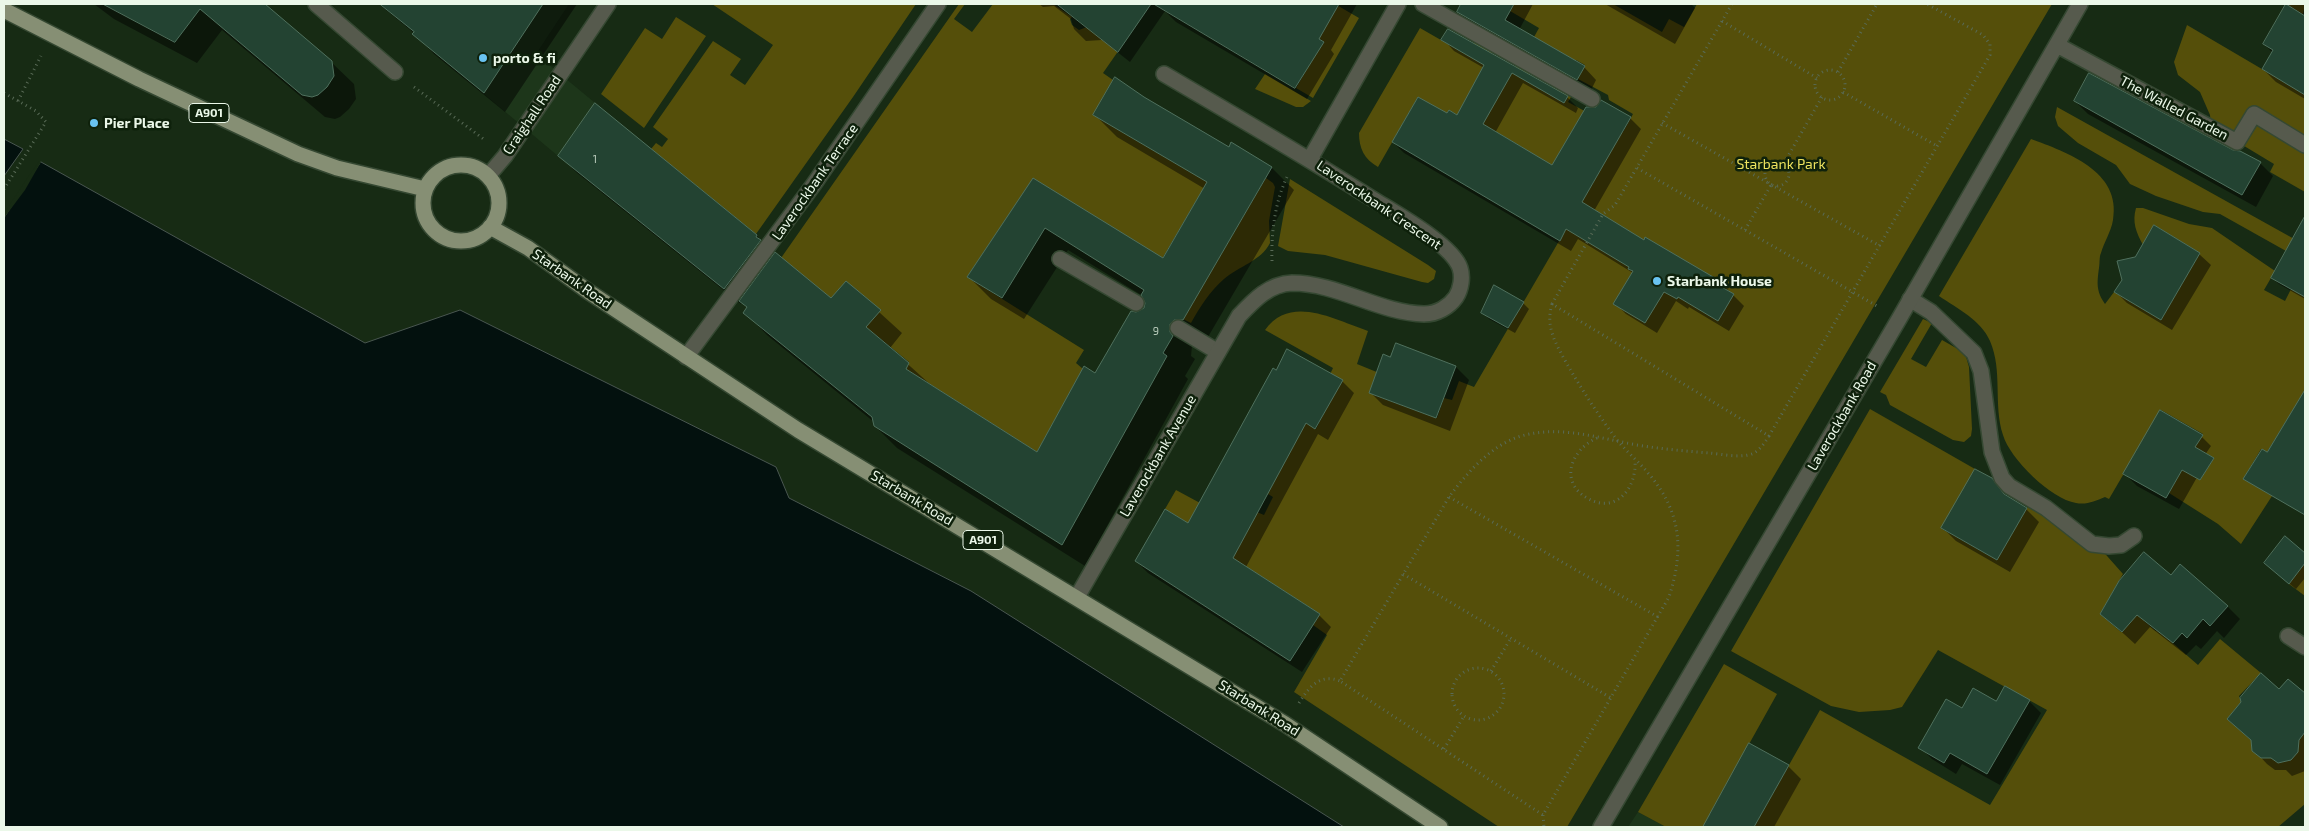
<!DOCTYPE html>
<html>
<head>
<meta charset="utf-8">
<style>
	body { margin:0 }
	#map { position:relative; width:2309px; height:831px; overflow:hidden; background:#172b14; font-family:"Exo 2",sans-serif }
	canvas { display:block }
	.frame { position:absolute; inset:0; border:5px solid #ebf8e9; pointer-events:none }
</style>
</head>
<body>
<div id="map">
<canvas width="2309" height="831"></canvas>
<div class="frame"></div>
</div>
<script>
const ctx = document.querySelector('canvas').getContext('2d');
ctx.lineJoin = 'round';
function fill(path, color) {
  ctx.fillStyle = color;
  ctx.fill(path, 'evenodd');
}
function stroke(path, color, width, dash) {
  ctx.strokeStyle = color;
  ctx.lineWidth = width;
  ctx.lineCap = dash ? 'butt' : 'round';
  ctx.setLineDash(dash || []);
  ctx.stroke(path);
}
function write(font, color, halo, rows, align = 'center') {
  ctx.font = font + ' "Exo 2",sans-serif';
  ctx.lineWidth = 5;
  ctx.setLineDash([]);
  ctx.textBaseline = 'middle';
  ctx.strokeStyle = halo;
  ctx.fillStyle = color;
  for (const [text, x, y, turn = 0] of rows) {
    ctx.save();
    ctx.translate(x, y);
    ctx.rotate((+turn || 0) * Math.PI / 180);
    ctx.textAlign = isNaN(turn) ? turn : align;
    if (halo) ctx.strokeText(text, 0, 0);
    ctx.fillText(text, 0, 0);
    ctx.restore();
  }
}
fill(new Path2D(`
	M489,4H569L536,54L641,141L601,192L447,63Z
	M1638,812L1666,827H1628Z`), '#1d361a');
fill(new Path2D(`
	M712,4H916L853,97L756,234L651,149L656,143L662,147L668,139L653,127L713,41L741,59L730,75L745,85L773,45Z
	M959,4H965L954,19L972,32L993,4H1053L1072,17L1070,19L1072,25L1079,30L1087,27L1119,50L1103,73L1113,80L1093,115L1183,168L1215,169L1162,259L1033,179L967,277L1084,350L1076,363L1083,369L1037,452L906,369L909,362L781,258Z
	M1243,4H1335L1359,18L1313,98L1296,88L1323,41L1313,35L1241,7Z
	M1514,4H1613L1662,32L1669,19L1684,27L1697,4H2052L1567,827H1499L1294,692L1327,635L1313,625L1320,614L1228,555L1199,530L1165,509L1176,490L1226,517L1257,512L1264,515L1273,497L1256,487L1306,423L1316,429L1325,411L1315,406L1333,368L1265,330C1291,294 1335,320 1368,331L1357,364L1384,375L1376,396L1437,418L1444,398L1452,400L1459,381L1474,387L1601,169L1549,186L1522,147L1486,126L1461,117L1449,110L1440,123L1428,103L1418,97L1378,167C1364,159 1359,148 1359,133L1420,28L1467,55L1474,42L1492,52L1479,76L1502,90L1516,66L1530,73L1525,80L1549,94L1553,87L1571,97L1568,102L1623,132L1633,114L1609,100L1608,95L1578,79L1585,65L1576,60L1568,73L1534,37L1539,28L1510,11Z
	M2286,4H2305L2303,14Z
	M676,17L706,36L644,128L601,94L645,28L662,39Z
	M2187,25L2301,92L2305,86V192L2270,172L2274,164L2211,126L2210,115L2200,92L2178,75L2174,62Z
	M1265,74L1311,101L1303,107H1296L1255,89Z
	M2057,107L2305,245V257L2289,247L2286,251L2220,214L2203,212L2156,196L2130,184L2116,165L2078,143L2058,126L2055,117Z
	M2031,139C2066,152 2122,171 2113,220C2111,232 2104,242 2101,253C2099,257 2100,263 2099,268C2097,283 2096,291 2105,304L2114,292L2161,320L2200,253L2154,225L2143,245C2136,232 2132,222 2136,208H2143L2189,224L2212,228L2275,271L2264,290L2285,301L2291,289L2305,297V415L2294,408L2271,454L2261,449L2244,478L2272,496L2241,544L2218,524L2169,493L2182,470L2200,480L2214,458L2195,447L2203,434L2161,410L2109,499L2105,497C2095,501 2087,505 2076,503C2051,499 2010,459 2003,435C1993,404 2003,371 1990,341C1981,320 1958,309 1939,296Z
	M1266,178L1273,183L1275,187L1269,221L1270,243C1261,261 1239,266 1224,279C1210,291 1200,307 1191,323L1183,319Z
	M1290,179L1428,265L1436,271L1434,279L1428,283L1422,282L1325,255L1288,251L1278,246Z
	M1923,319L1932,323L1911,359L1926,367L1942,340L1965,353L1969,367L1972,429L1971,436L1964,442L1953,440L1890,405L1886,395L1880,392Z
	M1870,409L1975,469L1942,529L1997,560L2031,501L2100,548L2123,574L2100,614L2121,632L2139,612L2146,618L2144,621L2156,631L2158,630L2198,665L2220,639L2261,673L2239,696L2241,702L2227,719L2278,763L2305,732V804L2278,827H1754L1820,710L1990,805L2047,710L1938,650L1902,707L1890,710L1859,712L1831,706L1731,651Z
	M2305,563V596L2289,584Z
	M1724,664L1777,694L1710,814L1733,827H1666L1638,812Z`), '#554f0a');
const water = new Path2D(`
	M4,139L23,149L4,176Z
	M41,162L365,343L460,310L776,467L789,498L971,591L1344,827H4V218Z`);
fill(water, '#03110e');
stroke(water, '#495650', 1);
fill(new Path2D(`
	M39,161L41,162L25,190L4,218V213Z`), '#172b14');
fill(new Path2D(`
	M94,4H263L331,62L354,84L356,99L349,109L340,117L335,119L325,117L222,30L197,63L114,19Z
	M379,4H465L481,17L491,4H577L505,112L434,54L414,33Z
	M1039,4H1160L1165,9L1168,4H1357L1331,50L1334,54L1307,99L1176,22L1165,11L1130,62L1102,40L1086,41L1074,29L1071,19L1054,6L1043,7Z
	M1465,4H1533L1519,30L1584,67L1596,80L1590,92L1472,25L1460,13Z
	M1605,4H1691L1695,8L1675,44Z
	M2288,4H2305V99L2276,82L2263,69L2273,53L2264,44Z
	M1444,40L1567,97L1578,108L1576,113L1523,83L1495,133L1553,167L1602,101L1630,118L1641,129L1594,211L1644,242L1646,239L1720,282L1744,306L1729,331L1689,307L1688,309L1676,301L1657,333L1626,314L1615,303L1633,273L1578,239L1571,251L1404,153L1393,142L1447,115L1457,116L1484,68L1454,51Z
	M1143,98L1230,148L1232,144L1272,168L1294,190L1205,342L1196,341L1192,346L1191,356L1195,359L1185,376L1188,379L1085,566L897,448L875,426L874,422L767,335L745,312L748,308L742,303L741,304L576,172L560,156L595,105L757,236L774,256L831,300L846,282L902,333L890,348L932,386L1037,453L1095,375L1137,314L1145,309L1147,302L1143,296L1068,250L1024,319L991,299L969,277L1033,180L1163,260L1205,189L1117,137L1094,114Z
	M2075,101L2232,151L2260,163L2273,176L2256,207L2088,114Z
	M2154,227L2199,254L2211,265L2172,330L2127,303L2116,292Z
	M2289,248L2305,258V299L2279,284L2272,278Z
	M1523,303L1529,309L1515,333L1489,319L1483,312Z
	M1397,345L1456,367L1469,380L1450,431L1383,405L1370,392L1391,359Z
	M1342,381L1354,393L1328,440L1318,434L1246,567L1319,615L1331,627L1302,672L1148,573L1136,561L1188,525Z
	M2293,412L2305,420V499L2273,479Z
	M2199,434L2211,446L2196,468L2200,472L2179,509L2137,486L2125,474Z
	M1991,479L2009,498L2026,509L2039,522L2010,572L1956,541L1943,528Z
	M2285,538L2305,555V578L2296,589L2272,569Z
	M2227,606L2240,619L2224,638L2217,631L2201,649L2196,645L2186,655L2150,627L2135,644L2102,614Z
	M2288,681L2305,695V771L2292,776L2286,770H2275L2267,764L2254,750L2253,742L2228,719L2280,691Z
	M2006,688L2029,701L2041,713L2000,785L1962,764L1956,774L1932,759L1920,747L1962,709L1997,703Z
	M1788,766L1801,779L1774,827H1725L1711,814Z`), '#0007');
const building = new Path2D(`
	M103,4H265L332,61L334,76L327,87L318,95L312,97L302,95L200,9L175,42Z
	M380,4H543L484,93L412,34L414,32Z
	M1057,4H1151L1118,52Z
	M1154,4H1339L1319,39L1324,42L1295,88Z
	M1461,4H1514L1505,20L1585,66L1577,80L1457,12Z
	M2286,4L2305,16V95L2262,69L2273,50L2263,44Z
	M1448,29L1568,96L1564,103L1512,73L1483,124L1552,165L1586,107H1596L1601,100L1631,117L1582,202L1644,240L1645,237L1720,281L1718,285L1734,294L1718,321L1678,297L1677,299L1664,292L1645,323L1613,304L1633,271L1628,269L1629,267L1566,229L1560,241L1392,142L1418,97L1447,113L1449,110L1457,115L1484,65L1441,40Z
	M2089,73L2233,150L2240,151L2261,162L2242,195L2074,101Z
	M1115,77L1144,97L1229,147L1231,142L1272,167L1183,320H1174L1170,324V332L1173,336L1163,353L1167,356L1062,545L874,426L872,417L743,313L747,307L739,301L775,252L831,298L846,281L881,310L866,327L909,363L906,369L1037,452L1084,366L1095,373L1131,311L1136,312L1144,308L1145,303L1141,295L1144,290L1045,228L1002,298L967,277L1033,178L1163,258L1207,182L1093,115Z
	M595,103L757,235L756,237L761,240L724,289L558,156Z
	M2305,216V297L2271,278Z
	M2154,225L2200,253L2161,320L2114,292L2122,280L2117,261L2135,257Z
	M1494,285L1524,302L1508,328L1481,313Z
	M1396,343L1456,366L1436,418L1369,393L1383,354L1390,357Z
	M1287,349L1343,380L1315,429L1306,423L1233,558L1320,614L1290,661L1135,561L1165,509L1188,523L1273,368L1276,370Z
	M2305,390V515L2243,479L2262,449L2267,452Z
	M2160,410L2203,435L2195,447L2214,458L2200,480L2182,470L2166,498L2123,474Z
	M1975,469L1992,478L2004,494L2027,508L1997,560L1941,528Z
	M2285,536L2305,553V563L2289,584L2264,563Z
	M2144,552L2171,575L2180,564L2228,606L2210,626L2203,619L2187,638L2182,633L2173,643L2137,615L2122,632L2100,614L2119,581Z
	M2261,673L2279,689L2288,679L2305,693V732L2299,740L2298,752L2291,760L2278,763L2271,758H2261L2252,751L2251,740L2227,719L2241,702L2240,698Z
	M2005,686L2030,700L1987,774L1950,753L1944,763L1918,748L1946,699L1962,708L1973,688L1996,701Z
	M1749,743L1789,765L1754,827H1703Z`);
fill(building, '#234332');
stroke(building, '#4f705d', 1);
const service = new Path2D(`
	M1423,4L1592,99
	M1060,259L1136,303
	M1910,299L1931,312L1974,353L1981,371L1992,452L2002,478L2009,486L2046,508L2092,544L2109,546L2121,545L2134,536
	M1178,328L1218,352
	M2288,636L2305,647`);
const minor = new Path2D(`
	M316,4L395,72
	M2057,45L2237,142L2254,114L2305,145
	M1310,159L1398,4
	M686,357L814,184L938,4
	M1077,597L1239,316C1254,300 1269,284 1292,283C1338,283 1379,313 1424,314C1437,314 1449,307 1456,297C1461,289 1463,277 1460,268C1452,244 1393,212 1371,198C1303,155 1234,115 1164,74
	M1601,827L1899,319L2080,4`);
const tertiary = new Path2D(`
	M488,176L505,156L608,4`);
const primary = new Path2D(`
	M4,10L139,79L298,154L337,168L425,189
	M423 203a38 38 0 1 1 76 0a38 38 0 1 1-76 0Z
	M490,227L528,248L589,292L798,430L1285,724L1440,827`);
stroke(service, '#354832', 18);
stroke(minor, '#354832', 18);
stroke(tertiary, '#354832', 18);
stroke(primary, '#354832', 18);
stroke(new Path2D(`
	M1732,4L1615,205L1603,214L1552,304L1769,436L1990,55V44L1983,35L1927,4
	M1722,21L1817,78
	M1815 85a15 15 0 1 1 30 0a15 15 0 1 1-30 0Z
	M1838,72L1877,4
	M414,87L485,140
	M1843,92L1937,146
	M4,93L36,111L46,122L4,189
	M18,101L41,56
	M1662,123L1880,246
	M1765 174a12 12 0 1 1 24 0a12 12 0 1 1-24 0Z
	M1784,163L1822,97
	M1637,168L1877,306
	M1745,230L1771,185
	M1272,261C1271,233 1275,202 1287,177
	M1552,304C1545,327 1556,344 1567,364C1582,390 1599,416 1617,440C1627,452 1639,462 1648,473C1682,512 1684,551 1669,597L1543,815L1340,681L1449,497C1467,473 1491,445 1521,436C1561,425 1598,438 1637,445C1661,449 1685,451 1709,453C1722,454 1742,459 1754,453C1761,449 1765,442 1769,436
	M1597,438C1572,449 1558,481 1587,498C1616,515 1637,488 1635,460
	M1449,497L1658,617
	M1403,574L1611,698
	M1452 694a26 26 0 1 1 52 0a26 26 0 1 1-52 0Z
	M1491,671L1511,638
	M1299,703C1309,687 1320,673 1340,681
	M1444,749L1464,716
	M1543,815L1544,827`), '#596b57', 3, [1, 4]);
stroke(service, '#565a4d', 15);
stroke(minor, '#565a4d', 15);
stroke(tertiary, '#565a4d', 15);
stroke(primary, '#868f74', 15);
for (const [x, y, r, color] of [
	[483,58,5,"#69c3f1"],
	[94,123,5,"#69c3f1"],
	[1657,281,5,"#69c3f1"]
]) {
  const dot = new Path2D();
  dot.arc(x, y, r, 0, 2 * Math.PI);
  ctx.fillStyle = color;
  ctx.fill(dot);
  stroke(dot, '#0e210b', 2);
}
write('11px', '#b9cbbb', null, [
	["1",595,159],
	["9",1156,331]
]);
for (const [x, y, w] of [
	[209,113,40],
	[983,540,40]
]) {
  const box = new Path2D();
  box.roundRect(x - w / 2, y - 9.5, w, 19, 4);
  ctx.fillStyle = '#0e210b';
  ctx.fill(box);
  stroke(box, '#ebf8e9', 1);
}
write('bold 12px', '#ebf8e9', null, [
	["A901",209,113],
	["A901",983,540]
]);
write('bold 14px', '#ebf8e9', '#0e210b', [
	["porto & fi",493,58],
	["Pier Place",104,123],
	["Starbank House",1667,281]
], 'left');
write('14px', '#ebf8e9', '#0e210b', [
	["The Walled Garden",2174,108,28],
	["Craighall Road",532,115,-56],
	["Laverockbank Terrace",815,182,-55],
	["Laverockbank Crescent",1379,205,34],
	["Starbank Road",572,279,35],
	["Laverockbank Road",1842,416,-60],
	["Laverockbank Avenue",1158,456,-60],
	["Starbank Road",912,498,31],
	["Starbank Road",1259,708,32]
]);
write('14px', '#ece25e', '#0e210b', [
	["Starbank Park",1781,164]
]);
</script>
</body>
</html>
